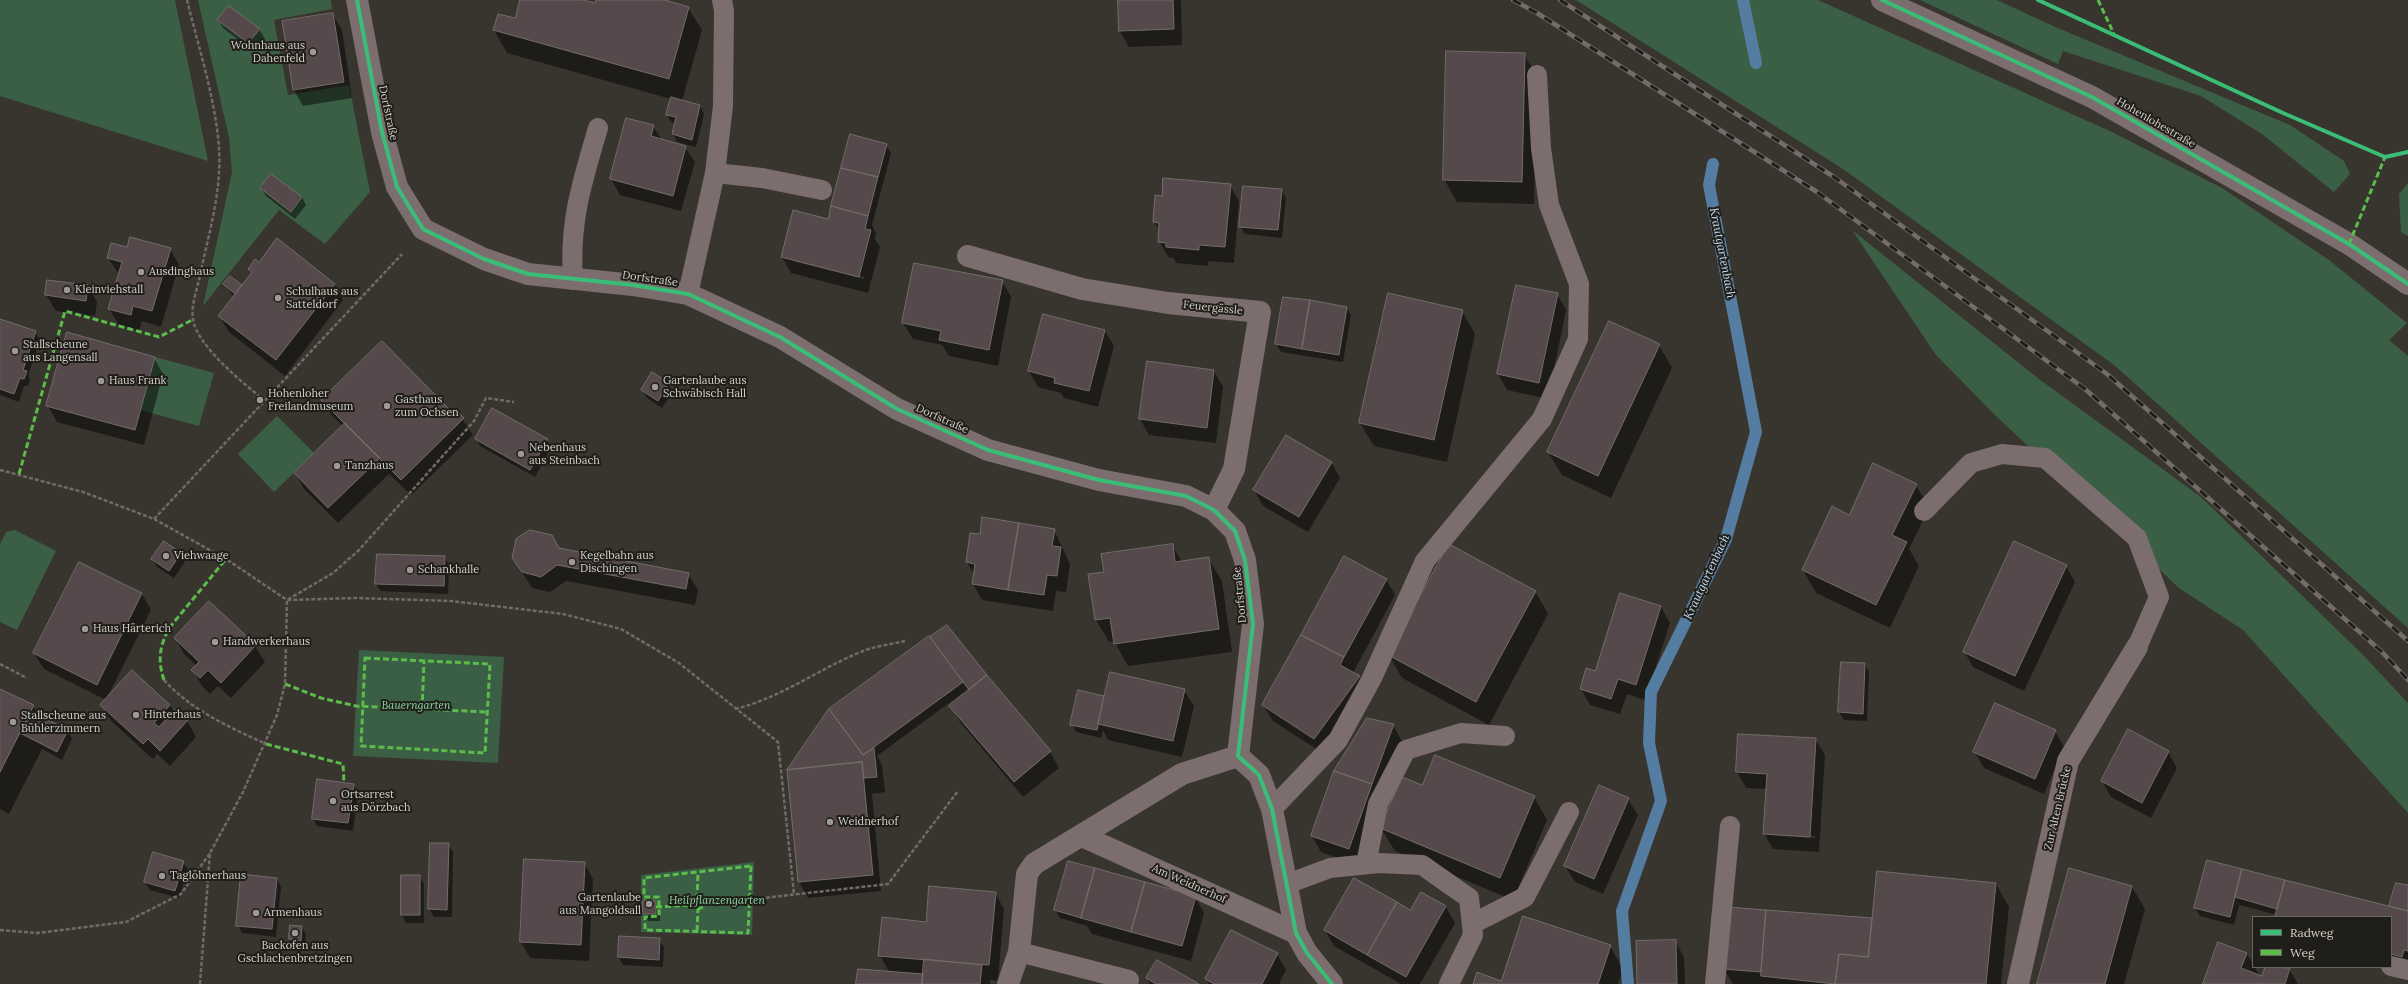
<!DOCTYPE html>
<html>
<head>
<meta charset="utf-8">
<style>
	body { margin:0 }
	#map { position:relative; width:2408px; height:984px; overflow:hidden; background:#38352e; font-family:Lora,serif }
	canvas { display:block }
	.legend { position:absolute; left:2252px; top:916px; width:140px; height:52px; box-sizing:border-box; background:#201e19; border:1px solid #686660; margin:0; padding:5px 7px; list-style:none; font-size:12px; color:#d4d1ca }
	.legend li { display:flex; align-items:center; gap:8px; height:20px }
	.legend b { width:20px; border:1px solid #686660 }
</style>
</head>
<body>
<div id="map">
<canvas width="2408" height="984"></canvas>
<ul class="legend">
<li><b style="height:5px;background:#3abd76"></b>Radweg</li>
<li><b style="height:5px;background:#5cbc4b"></b>Weg</li>
</ul>
</div>
<script>
const ctx = document.querySelector('canvas').getContext('2d');
ctx.lineJoin = 'round';
function fill(path, color) {
  ctx.fillStyle = color;
  ctx.fill(path, 'evenodd');
}
function stroke(path, color, width, dash) {
  ctx.strokeStyle = color;
  ctx.lineWidth = width;
  ctx.lineCap = dash ? 'butt' : 'round';
  ctx.setLineDash(dash || []);
  ctx.stroke(path);
}
function write(font, color, halo, rows, align = 'center') {
  ctx.font = font + ' Lora,serif';
  ctx.lineWidth = 4;
  ctx.setLineDash([]);
  ctx.textBaseline = 'middle';
  ctx.strokeStyle = halo;
  ctx.fillStyle = color;
  for (const [text, x, y, turn = 0] of rows) {
    ctx.save();
    ctx.translate(x, y);
    ctx.rotate((+turn || 0) * Math.PI / 180);
    ctx.textAlign = isNaN(turn) ? turn : align;
    if (halo) ctx.strokeText(text, 0, 0);
    ctx.fillText(text, 0, 0);
    ctx.restore();
  }
}
fill(new Path2D(`
	M0,0H175L208,161L0,96Z
	M198,0H331L332,9L274,20L288,95L349,85L370,192L325,244L279,210L203,306L232,172L229,138Z
	M1576,0H1818L2112,132L2222,188L2329,260L2407,323L2389,340L2408,356V628L2114,365L1843,169Z
	M1920,0H1997L2053,26L2290,125L2344,161L2350,174L2334,192L2262,134L2201,96L2063,51L2058,64Z
	M2408,183V236L2401,232L2399,194Z
	M1852,230L2039,379L2201,497L2363,655L2408,703V813L2243,630L2179,588L1995,415L1936,355Z
	M155,357L214,373L199,426L140,410Z
	M277,416L314,453L274,492L238,454Z
	M15,530L56,551L17,630L0,622V544L6,532Z
	M359,650L504,657L498,763L353,756Z
	M754,862L752,935L641,932V875Z`), '#3b5f45');
fill(new Path2D(`
	M522,0H579L595,5L597,0H662L688,8L702,30L682,101L700,106L704,114L696,147L677,142L673,134L675,124L672,123L667,115L671,99L507,53L494,30L516,20Z
	M1119,0H1181L1182,45L1129,47L1120,31Z
	M333,15L342,30L352,98L303,106L294,90Z
	M218,20L259,29L264,37L253,51L223,28Z
	M1524,54L1537,77L1534,204L1457,202L1444,179Z
	M627,119L653,126L662,140L685,147L695,162L681,211L620,195L611,179Z
	M886,145L891,153L872,225L876,233L875,239L880,247L868,293L791,273L782,257L829,220ZM793,259L864,277V279L793,261Z
	M1230,185L1239,201L1234,263L1208,261V266L1176,263L1174,258L1168,257L1159,241L1160,232L1154,222L1163,197Z
	M261,188L302,197L306,205L295,219L266,196Z
	M1281,190L1286,198L1282,238L1245,234L1240,226Z
	M127,249H170L179,265L161,327L142,321L139,331L118,324L109,308L119,274L108,258Z
	M259,263L334,284L343,300L285,376L229,332L219,316L234,297L225,285L242,286L252,274L249,269Z
	M1002,281L1011,297L998,366L949,356L942,345L913,339L903,323Z
	M88,286L97,302L95,316L56,311L46,295Z
	M1389,294L1462,311L1475,334L1447,462L1374,446L1360,423Z
	M1557,294L1566,310L1548,399L1507,390L1498,374Z
	M1284,298L1346,307L1351,315L1343,362L1281,352L1276,344Z
	M0,320L35,332L40,340L28,376L30,380L28,386H24L19,402L0,395Z
	M1105,331L1114,346L1098,407L1064,398L1061,393L1038,387L1029,371Z
	M1659,345L1672,368L1611,498L1562,475L1548,452Z
	M154,358L163,374L144,445L57,422L48,406Z
	M1214,371L1223,387L1216,443L1149,435L1140,419Z
	M668,384L673,392L662,408L647,398L642,390Z
	M323,400L456,417L459,414L473,435L411,495L389,474L338,523L304,489L295,473L343,426L332,416Z
	M476,438L547,440L551,448L535,477L480,446Z
	M1331,462L1340,478L1308,532L1263,506L1254,490Z
	M1916,485L1929,508L1909,549L1919,566L1890,628L1816,593L1803,570L1850,516Z
	M1054,530L1070,564L1066,592L1056,591L1053,611L982,600L973,584L974,575L967,562L980,535Z
	M1172,545L1182,562L1208,558L1222,581L1232,652L1128,666L1114,641L1109,642L1096,620L1105,573Z
	M559,549L688,574L698,590L695,605L566,581L550,592L532,588L513,558Z
	M180,554L185,562L174,578L157,567L152,559Z
	M445,557L449,565L448,594L381,591L376,584Z
	M79,563L142,594L151,610L107,698L132,671L170,705L174,712L175,710L187,721L196,737L170,766L157,754L153,759L111,721L102,705L106,700L44,669L34,653Z
	M2066,566L2075,582L2024,691L1973,667L1964,651Z
	M1386,579L1395,595L1353,673L1360,676L1369,692L1324,754L1273,721L1263,705Z
	M1535,591L1548,614L1489,725L1402,678L1389,655Z
	M1620,594L1661,607L1670,623L1645,700L1627,694L1620,714L1590,705L1581,689L1596,672Z
	M209,602L255,646L265,662L231,698L218,686L210,694L202,686L193,670L197,666L184,654L175,638Z
	M947,626L1050,752L1059,768L1023,797L960,722L951,706L966,694L964,692L877,756L882,765L885,792L872,794L881,891L808,898L799,882L788,770L830,709Z
	M1865,664L1869,672L1867,721L1844,720L1839,712Z
	M0,690L33,706L39,716L68,731L72,739L62,760L42,749L9,814L0,809Z
	M1184,690L1194,706L1182,757L1108,740L1103,730L1101,738L1076,732L1072,724L1104,696L1105,698Z
	M1393,725L1402,741L1358,865L1321,852L1312,836Z
	M2055,731L2064,747L2044,794L1984,768L1975,752Z
	M1739,735L1815,739L1825,755L1819,852L1773,849L1764,833L1767,789L1746,788L1737,772ZM1773,833L1815,836V838L1773,835Z
	M2168,752L2177,768L2151,818L2111,797L2102,781Z
	M353,785L358,793L353,831L317,826L313,818Z
	M1423,787L1534,797L1547,820L1513,900L1395,851L1381,828Z
	M1628,799L1638,815L1603,894L1575,882L1565,866Z
	M448,844L453,852L452,917H434L429,909Z
	M525,860L584,863L593,879L589,961L530,958L521,942Z
	M183,862L188,870L179,898L150,890L145,882Z
	M419,876L424,884V923H406L402,915Z
	M277,879L281,887L276,937L242,933L238,925Z
	M2284,881L2392,908L2390,906L2408,887V972L2391,967V917H2276L2277,915L2239,905L2234,925L2200,916L2195,908Z
	M1996,884L2009,907L2001,984H1733L1724,969L1730,908L1873,919Z
	M2132,887L2145,909L2124,984H2038Z
	M995,893L1004,909L998,981L990,980V984H857L889,972L880,955Z
	M1422,893L1446,907L1455,923L1420,984H1401L1334,946L1325,930L1411,912Z
	M1195,897L1204,913L1191,961L1092,934L1087,926L1060,918L1055,910Z
	M655,902L660,910V921H648L644,914Z
	M302,927L306,935L305,948L294,947L290,939Z
	M620,937L659,939L664,947L663,967L623,965L619,957Z
	M1675,941L1684,957L1685,984H1638Z
	M1610,946L1623,969L1618,984H1474L1502,982Z
	M1277,954L1286,970L1279,984H1209L1206,979Z
	M2247,954L2260,976L2263,977L2267,967H2284L2289,969L2298,984H2204Z
	M1147,978L1197,984H1150Z`), '#0007');
stroke(new Path2D(`
	M1743,0L1756,63
	M1628,984L1622,911L1661,801L1649,743L1651,692L1726,539L1756,432L1709,185L1713,164`), '#547da1', 12);
const building = new Path2D(`
	M520,0H583L595,3L596,0H665L689,7L669,79L493,30L498,14L515,18Z
	M1118,0H1173L1174,29L1119,31Z
	M229,6L260,29L248,43L217,20Z
	M333,13L344,82L293,90L282,21Z
	M1446,51L1525,53L1522,182L1443,180Z
	M671,97L700,105L692,140L672,134L676,117L666,115Z
	M626,118L654,125L651,136L686,146L673,196L610,179Z
	M850,134L887,144L878,177L841,168Z
	M841,168L878,177L868,216L831,206Z
	M271,174L302,197L291,212L260,188Z
	M1163,178L1231,184L1225,247L1199,245V250L1166,247V243L1158,242L1159,223L1153,222L1155,195L1162,196Z
	M1243,186L1282,189L1278,230L1239,227Z
	M831,206L868,216L865,229L871,230L859,277L781,257L793,210L828,219Z
	M130,237L171,248L152,311L133,306L131,315L108,309L122,262L107,258L111,243L127,247Z
	M277,238L335,284L276,360L218,316L252,272L248,269L255,259L259,262Z
	M914,263L1003,280L989,350L939,340L941,331L902,323Z
	M230,276L242,285L235,294L223,284Z
	M47,280L88,285L86,301L45,295Z
	M1516,285L1558,293L1539,383L1497,374Z
	M1388,293L1463,310L1434,440L1359,423Z
	M1283,297L1310,300L1302,349L1275,344Z
	M1310,300L1347,307L1339,355L1302,349Z
	M1043,314L1105,330L1089,391L1054,383L1055,378L1028,371Z
	M0,319L36,331L23,370L27,371L24,379L20,378L14,394L0,389Z
	M1609,321L1660,344L1598,476L1547,452Z
	M67,332L155,357L135,430L46,406Z
	M382,341L456,416L459,413L464,418L401,480L321,400Z
	M1147,361L1214,370L1207,428L1139,419Z
	M652,372L669,383L658,401L641,390Z
	M492,408L548,439L530,470L475,439Z
	M345,423L380,458L328,508L294,473Z
	M1286,435L1332,462L1299,517L1253,490Z
	M1873,463L1917,484L1892,535L1907,542L1876,605L1802,570L1832,506L1849,515Z
	M982,517L1019,523L1008,590L972,584L975,564L966,562L970,533L980,534Z
	M1019,523L1055,529L1052,546L1061,547L1057,576L1047,575L1044,595L1008,590Z
	M530,530L552,535L559,548L689,573L686,589L557,565L541,577L522,572L512,558L516,539Z
	M164,541L181,553L169,571L151,559Z
	M2014,541L2067,565L2015,676L1963,652Z
	M1173,544L1175,562L1209,557L1219,629L1114,644L1110,618L1095,620L1088,574L1104,572L1101,554Z
	M1449,544L1536,591L1476,702L1388,655Z
	M377,554L445,556L444,586L375,584Z
	M1344,556L1387,579L1344,657L1301,635Z
	M79,562L142,593L97,685L33,653Z
	M1620,593L1661,606L1636,685L1618,679L1611,699L1580,689L1586,668L1595,671Z
	M209,601L256,645L221,683L208,670L200,678L191,670L199,662L174,638Z
	M947,625L987,675L969,690L930,637Z
	M1301,635L1344,657L1340,665L1360,676L1314,739L1262,705Z
	M929,636L963,682L863,755L829,709Z
	M1841,662L1865,663L1863,714L1838,712Z
	M132,670L170,705L154,723L159,727L175,709L188,720L160,751L148,739L143,744L100,705Z
	M1110,672L1185,689L1173,741L1098,724Z
	M987,675L1051,751L1014,782L949,706Z
	M0,689L34,705L0,772Z
	M1078,690L1104,696L1097,730L1070,725Z
	M1995,703L2056,730L2035,779L1973,752Z
	M829,709L863,755L874,748L877,777L864,778L862,762L787,770Z
	M31,711L68,730L57,752L20,733Z
	M1367,718L1394,724L1372,784L1334,771Z
	M2128,729L2169,751L2142,803L2101,781Z
	M1738,734L1816,738L1810,837L1763,834L1767,774L1736,772Z
	M1435,755L1535,796L1500,878L1380,828L1402,777L1422,785Z
	M862,762L873,875L798,882L787,770Z
	M1334,771L1372,784L1349,849L1311,836Z
	M317,779L354,784L348,823L312,819Z
	M1599,785L1629,798L1594,879L1564,866Z
	M430,843H449L447,910L428,909Z
	M153,852L184,861L175,891L144,882Z
	M524,859L585,862L581,945L520,942Z
	M2207,860L2242,869L2230,917L2194,908Z
	M1068,861L1095,868L1081,918L1054,910Z
	M1095,868L1145,882L1131,932L1081,918Z
	M2069,868L2132,886L2105,984H2037Z
	M2242,869L2285,880L2277,909L2235,897Z
	M1877,871L1996,883L1986,984H1835L1839,954L1868,957Z
	M241,874L277,878L272,929L236,926Z
	M401,875H420V915H401Z
	M1354,878L1397,902L1367,955L1324,930Z
	M2285,880L2408,911V951L2404,950L2402,957L2391,954V917H2275Z
	M1145,882L1196,896L1182,946L1131,932Z
	M2396,883L2408,885V911L2389,906Z
	M929,886L996,892L989,965L878,956L882,917L926,922Z
	M1421,892L1446,906L1406,977L1367,955L1397,902L1410,910Z
	M643,900L656,901V914H643Z
	M1729,907L1766,910L1761,972L1723,969Z
	M1766,910L1872,918L1868,957L1839,954L1835,984L1761,976Z
	M1523,916L1611,945L1598,984H1473L1477,972L1501,981Z
	M290,925L302,926L301,941L289,939Z
	M1231,930L1278,953L1262,984H1214L1205,979Z
	M619,936L660,938L659,960L618,957Z
	M1676,940L1677,984H1637L1636,941Z
	M2218,942L2247,953L2241,968L2262,976L2265,967L2290,968L2285,984H2203Z
	M924,959L982,965L980,984H922Z
	M1157,960L1199,984H1156L1146,978Z
	M858,969L923,974L922,984H856Z`);
fill(building, '#55494b');
stroke(building, '#716d6b', 1);
stroke(new Path2D(`
	M187,0C199,50 223,122 219,173C217,209 206,245 199,280C196,292 191,307 193,319C196,345 244,384 264,400
	M0,470L83,492L154,519L226,559L287,600L357,598L451,601L563,614L621,629L679,663L778,742L794,894
	M154,519L402,254
	M0,664L27,678
	M164,680C191,710 229,727 266,744
	M735,709C781,698 820,668 863,651C876,646 892,644 905,641
	M754,899L888,884L958,791
	M0,930L37,933L126,922L181,894L210,853
	M200,984L210,853L243,792L277,715L285,684L287,600L333,573L359,550L474,421L486,398L514,402`), '#726968', 2.5, [4, 2]);
stroke(new Path2D(`
	M715,173L762,178L822,190
	M573,280C569,221 582,183 598,128
	M688,294L715,173L723,106L724,11L722,0
	M1924,511L1971,463L2002,454L2045,458L2137,538L2159,597L2137,647
	M1272,809L1338,740L1372,678L1425,561L1542,419L1578,339L1579,284L1549,205L1541,148L1537,75
	M1366,864L1378,804L1406,750L1461,733L1505,736
	M1287,884L1330,868L1379,863L1422,865L1469,898L1473,935L1449,984
	M1472,924L1525,897L1569,812
	M1019,952L1129,980
	M2391,966L2408,970
	M1715,984L1730,826`), '#7c6e6f', 20);
stroke(new Path2D(`
	M357,0L382,132L397,187L423,229L484,259L528,274L633,285L688,294L780,337L897,409L988,450L1099,480L1186,496L1214,510L1235,531L1245,560L1253,624L1238,756L1259,775L1272,809L1296,933L1307,953L1332,984
	M968,256L1082,289L1168,303L1260,312L1234,469L1214,510
	M1082,836L1296,933
	M1008,984L1019,952L1027,874L1034,864L1182,774L1238,756
	M2018,984L2068,761L2137,647`), '#7c6e6f', 22);
stroke(new Path2D(`
	M1882,0L2092,97L2349,244L2408,284`), '#7c6e6f', 22);
const rail = new Path2D(`
	M1513,0L1537,13L1817,192L2085,389L2381,651L2408,680
	M1560,0L1834,177L2107,374L2408,641`);
stroke(rail, '#746b6a', 4.5);
stroke(rail, '#201e19', 3, [9]);
stroke(new Path2D(`
	M2098,0L2114,34
	M2349,244L2385,157
	M19,474L65,311L159,337L192,320
	M365,658L490,664L485,753L361,746Z
	M164,680C157,660 160,644 170,627L226,559
	M285,684L321,698L356,706L487,712
	M422,709L424,661
	M266,744L343,764L344,783
	M751,866L748,933L645,930V917L659,916V897H644V878Z
	M697,899L698,872
	M693 904a5 5 0 1 1 10 0a5 5 0 1 1-10 0Z
	M703,904L754,899
	M656,907L693,905
	M697,931L698,909`), '#5cbc4b', 3, [6, 3]);
stroke(new Path2D(`
	M357,0L382,132L397,187L423,229L484,259L528,274L633,285L688,294L780,337L897,409L988,450L1099,480L1186,496L1214,510L1235,531L1245,560L1253,624L1238,756L1259,775L1272,809L1296,933L1307,953L1332,984
	M1882,0L2092,97L2349,244L2408,284
	M2038,0L2283,113L2385,157L2408,152`), '#3abd76', 4);
for (const [x, y, r, color] of [
	[313,52,4,"#9d9a93"],
	[141,272,4,"#9d9a93"],
	[67,290,4,"#9d9a93"],
	[278,298,4,"#9d9a93"],
	[15,351,4,"#9d9a93"],
	[101,381,4,"#9d9a93"],
	[655,387,4,"#9d9a93"],
	[260,400,4,"#9d9a93"],
	[387,406,4,"#9d9a93"],
	[521,454,4,"#9d9a93"],
	[337,466,4,"#9d9a93"],
	[166,556,4,"#9d9a93"],
	[572,562,4,"#9d9a93"],
	[410,570,4,"#9d9a93"],
	[85,629,4,"#9d9a93"],
	[215,642,4,"#9d9a93"],
	[136,715,4,"#9d9a93"],
	[13,722,4,"#9d9a93"],
	[333,801,4,"#9d9a93"],
	[830,822,4,"#9d9a93"],
	[162,876,4,"#9d9a93"],
	[649,904,4,"#9d9a93"],
	[256,913,4,"#9d9a93"],
	[295,933,4,"#9d9a93"]
]) {
  const dot = new Path2D();
  dot.arc(x, y, r, 0, 2 * Math.PI);
  ctx.fillStyle = color;
  ctx.fill(dot);
  stroke(dot, '#201e19', 1.5);
}
write('11px', '#d4d1ca', '#201e19', [
	["Wohnhaus aus",305,46,"right"],
	["Dahenfeld",305,59,"right"],
	["Ausdinghaus",149,272],
	["Kleinviehstall",75,290],
	["Schulhaus aus",286,292],
	["Satteldorf",286,305],
	["Stallscheune",23,345],
	["aus Langensall",23,358],
	["Haus Frank",109,381],
	["Gartenlaube aus",663,381],
	["Schwäbisch Hall",663,394],
	["Hohenloher",268,394],
	["Freilandmuseum",268,407],
	["Gasthaus",395,400],
	["zum Ochsen",395,413],
	["Nebenhaus",529,448],
	["aus Steinbach",529,461],
	["Tanzhaus",345,466],
	["Viehwaage",174,556],
	["Kegelbahn aus",580,556],
	["Dischingen",580,569],
	["Schankhalle",418,570],
	["Haus Härterich",93,629],
	["Handwerkerhaus",223,642],
	["Hinterhaus",144,715],
	["Stallscheune aus",21,716],
	["Bühlerzimmern",21,729],
	["Ortsarrest",341,795],
	["aus Dörzbach",341,808],
	["Weidnerhof",838,822],
	["Taglöhnerhaus",170,876],
	["Gartenlaube",641,898,"right"],
	["aus Mangoldsall",641,911,"right"],
	["Armenhaus",264,913],
	["Backofen aus",295,946,"center"],
	["Gschlachenbretzingen",295,959,"center"]
], 'left');
write('11px', '#d4d1ca', '#201e19', [
	["Dorfstraße",388,113,78],
	["Hohenlohestraße",2156,123,30],
	["Dorfstraße",650,279,8],
	["Feuergässle",1213,308,6],
	["Dorfstraße",942,419,24],
	["Dorfstraße",1240,595,-96],
	["Zur Alten Brücke",2058,808,-77],
	["Am Weidnerhof",1189,884,24]
]);
write('italic 11px', '#8ad9a3', '#201e19', [
	["Bauerngarten",416,706],
	["Heilpflanzengarten",717,901]
]);
write('italic 12px', '#c2dcf5', '#201e19', [
	["Krautgartenbach",1722,253,79],
	["Krautgartenbach",1707,577,-65]
]);
</script>
</body>
</html>
